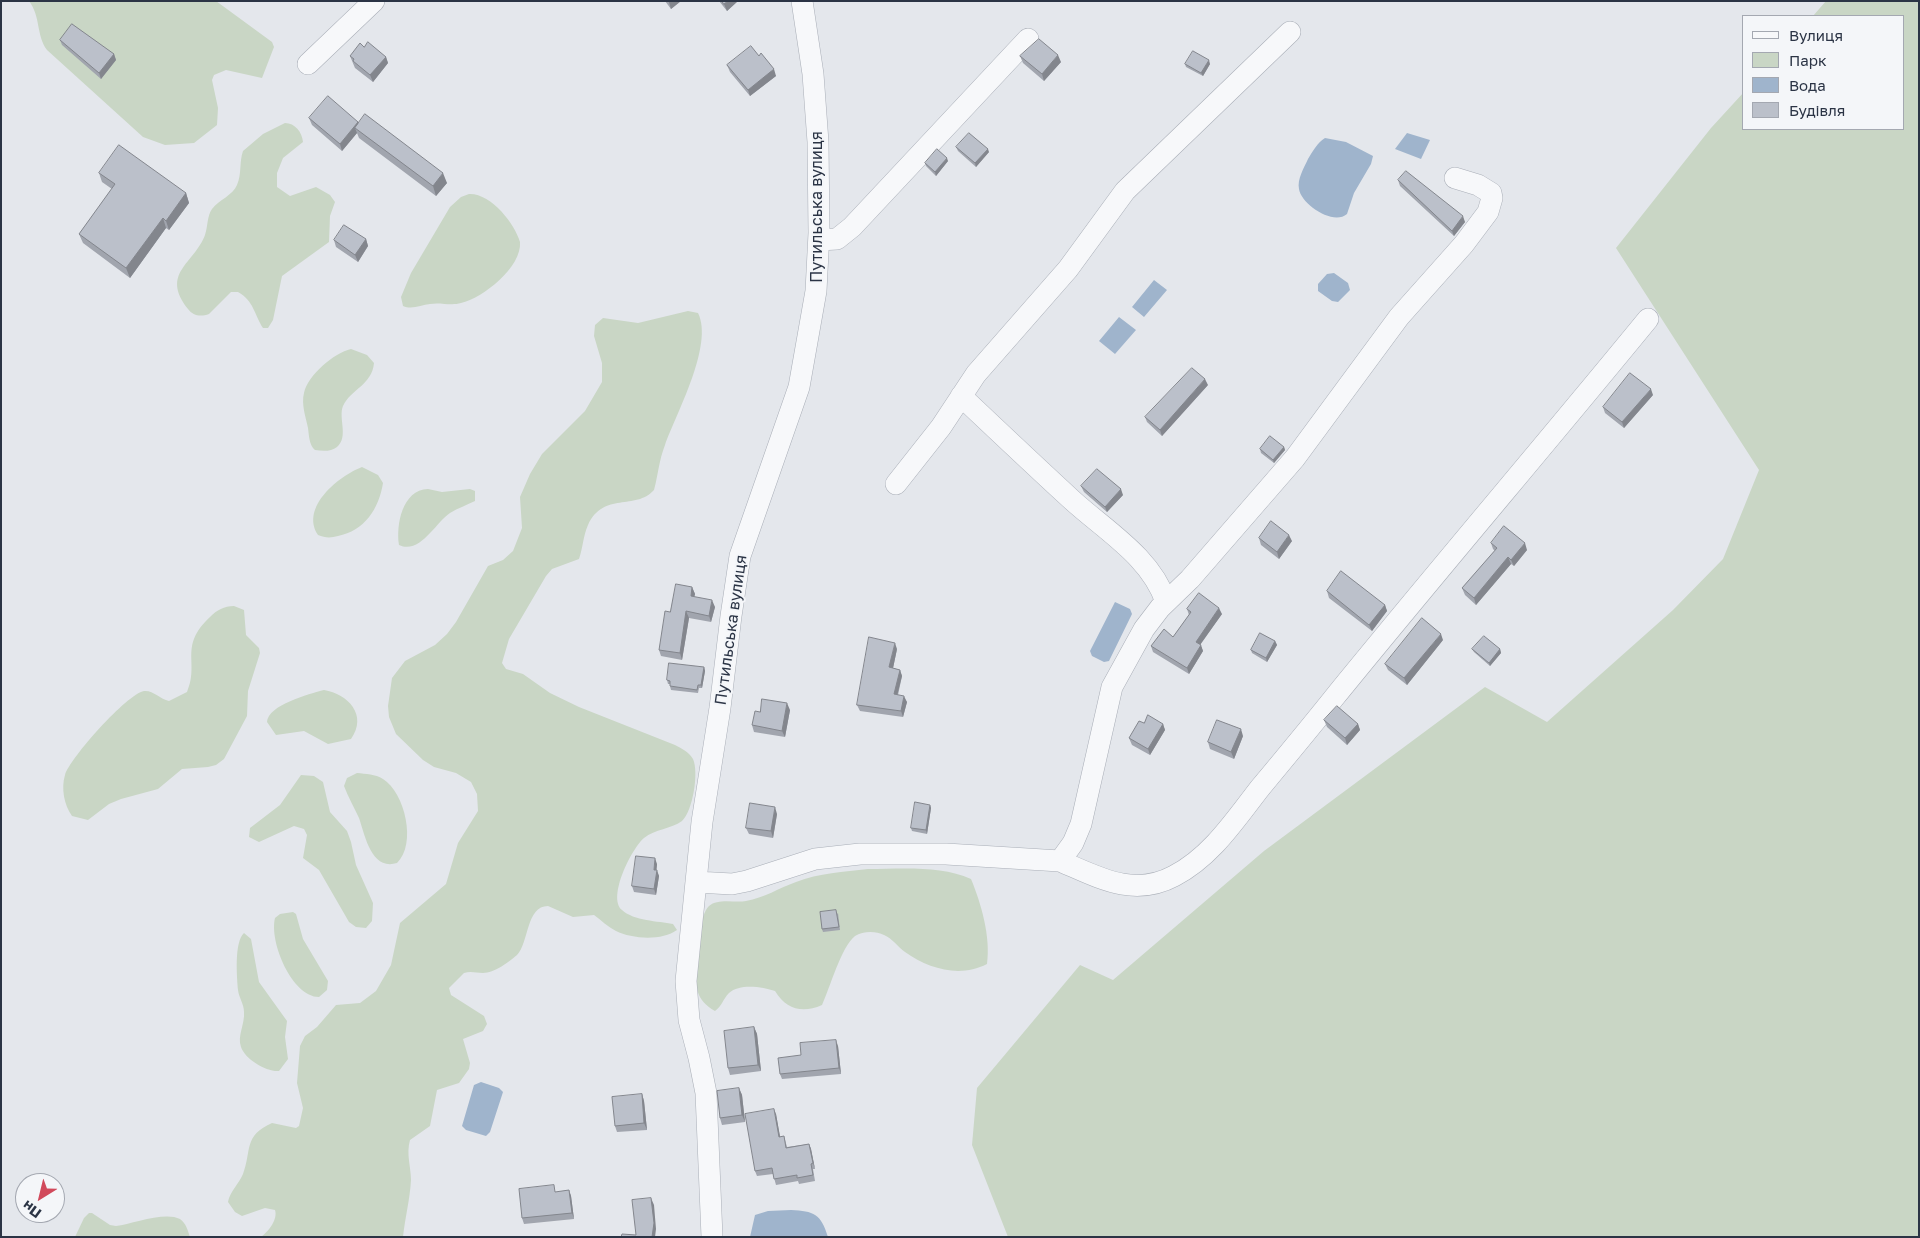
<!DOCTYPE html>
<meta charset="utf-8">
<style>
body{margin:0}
#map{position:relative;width:1920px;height:1238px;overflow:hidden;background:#e4e7ec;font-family:"Golos Text",sans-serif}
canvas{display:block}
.frame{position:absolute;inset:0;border:2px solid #2b3445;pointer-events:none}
.legend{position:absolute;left:1742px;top:15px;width:162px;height:115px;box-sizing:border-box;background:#f4f6f9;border:1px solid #a4a8b1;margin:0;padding:6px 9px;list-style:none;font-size:15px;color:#2b3445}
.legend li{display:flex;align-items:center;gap:10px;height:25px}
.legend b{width:25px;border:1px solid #a4a8b1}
.north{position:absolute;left:15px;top:1173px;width:50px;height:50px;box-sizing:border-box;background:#f4f6f9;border:1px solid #a4a8b1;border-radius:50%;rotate:216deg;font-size:14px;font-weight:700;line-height:20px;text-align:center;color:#2b3445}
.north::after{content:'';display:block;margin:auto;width:18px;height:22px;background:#d1495b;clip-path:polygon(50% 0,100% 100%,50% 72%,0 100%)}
</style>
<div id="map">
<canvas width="1920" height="1238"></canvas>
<div class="frame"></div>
<ul class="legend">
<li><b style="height:6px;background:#f7f8fa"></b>Вулиця</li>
<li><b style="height:14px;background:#c9d6c5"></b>Парк</li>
<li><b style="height:14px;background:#9fb4cc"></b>Вода</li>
<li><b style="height:14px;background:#bbc0ca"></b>Будівля</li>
</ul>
<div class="north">Пн</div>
</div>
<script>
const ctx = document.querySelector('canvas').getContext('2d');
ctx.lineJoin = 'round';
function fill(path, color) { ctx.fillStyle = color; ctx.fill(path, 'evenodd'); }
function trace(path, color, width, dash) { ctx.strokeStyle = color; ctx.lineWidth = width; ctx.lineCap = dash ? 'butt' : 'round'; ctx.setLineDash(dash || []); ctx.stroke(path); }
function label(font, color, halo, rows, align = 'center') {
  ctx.font = font + ' "Golos Text",sans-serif'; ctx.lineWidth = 4; ctx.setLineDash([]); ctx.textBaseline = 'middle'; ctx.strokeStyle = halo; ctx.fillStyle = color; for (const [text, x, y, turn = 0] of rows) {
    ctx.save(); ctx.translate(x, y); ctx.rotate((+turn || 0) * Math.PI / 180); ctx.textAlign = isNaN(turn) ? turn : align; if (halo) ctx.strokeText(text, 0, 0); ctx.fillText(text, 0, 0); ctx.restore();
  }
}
const green = new Path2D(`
 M29,1H216L272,42L274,47L262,78L226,70L214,75L212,80L218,108L217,125L194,143L165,145L143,137L47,50C36,35 41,17 29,1Z
 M1826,1H1919V1237H1008L972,1145L977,1088L1080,965L1113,980L1264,851L1485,687L1547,722L1673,610L1723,559L1759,470L1616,248L1711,128L1744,92V129H1904V16H1813Z
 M285,123C295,123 302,132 303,142L283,158L277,173V187L290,196L316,187L330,195L335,202L330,216L329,242L282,276L273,320L268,328H263C254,314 254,301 238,292H231L209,314C201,317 193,316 188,309C160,273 194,264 205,235C208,226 207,216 212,209C219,200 233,195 237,185C242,174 239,162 243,151L263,134Z
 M469,194C491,193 515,224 520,242C522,267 483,298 461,303C451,306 440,302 430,304C421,305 412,310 403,306L401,297L411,273L450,207L461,197Z
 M688,311L698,313C714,345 676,414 665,445C659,460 658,475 654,490C635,511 604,491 588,525C583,536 583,548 579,559L552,569L546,576L509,639L502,663L506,669L523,674L550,693L579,707L675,745C681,748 689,752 693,759C699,772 693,811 682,821C671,829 655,829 644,838C632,848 607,897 622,910C634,921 658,921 673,924L677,930C662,941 632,939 616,931C608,927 601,920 594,915L573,917L548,906C526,906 529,943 517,955C509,962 494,973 483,973C476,973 471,971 464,973L449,988L451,995L484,1016L487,1024L483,1031L463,1039L470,1063L469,1069L459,1083L437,1090L430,1126L410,1140C406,1154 411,1167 411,1180C410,1199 405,1218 403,1237H261C269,1231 278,1219 275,1210L265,1208L242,1216L235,1212L228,1202C230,1191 239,1184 243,1174C252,1150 243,1136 272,1123L296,1128L299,1126L303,1108L297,1083L300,1046L305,1036L317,1027L336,1005L360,1003L376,991L391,965L400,923L446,884L458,843L478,811L477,794L471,782L456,773L434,767L423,760L396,734L389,717L388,706L392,678L405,661L435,645L447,634L456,622L488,566L503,560L513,551L522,528L520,497L530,474L542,454L585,411L602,382V363L594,336L595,325L603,318L638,323Z
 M351,349L367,355L374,363C372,385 351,389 343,406C338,418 349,437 337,447C331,452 322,451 315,450C309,445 309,435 308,428C306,418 301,404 304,393C308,375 334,353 351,349Z
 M362,467L378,475L383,483C379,509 364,531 338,536C331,538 325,538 318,535C300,507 339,476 362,467Z
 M428,489L442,492L470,489L475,491V501C467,505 458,508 450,513C436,522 420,555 399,545C396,525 402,490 428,489Z
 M234,606L244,610L246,635L259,648L260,653L248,691L247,716L224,759L216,765L208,767L182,769L158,789L121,799L109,804L88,820L72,816C64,805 61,788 65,775C70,758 127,694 144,691C153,690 160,699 169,701L187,692C200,662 178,647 210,617C217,610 224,606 234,606Z
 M324,690C348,694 368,715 351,739L328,744L304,731L276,735L267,722C268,705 309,694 324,690Z
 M357,773C366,774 375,774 383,779C405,793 417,844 397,863C371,871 365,835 359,818C354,807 348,797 344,786L347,778Z
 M301,775L314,776L323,782L330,812L347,831L351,842L356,865L373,903L372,921L366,928L356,927L349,922L319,870L303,858L307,835L304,829L294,826L259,842L249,837L250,828L280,805Z
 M868,869C900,869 941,865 971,879C981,903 991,937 987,964C960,978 929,969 905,952C898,947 892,938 884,935C876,931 863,931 855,936C841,947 830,988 822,1005C802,1014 786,1009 775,991C763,987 740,983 729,993C723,999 722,1006 715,1011C696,1000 694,986 697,965C699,951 699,915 709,906C718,898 735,903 746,901C764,898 779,888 796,882C819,873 844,872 868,869Z
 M293,912L296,914L303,939L328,981L327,990L319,997C292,997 269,942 275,918L280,914Z
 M244,933L251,939L259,982L287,1021L285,1037L288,1059L279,1071C266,1072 245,1059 241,1047C237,1036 245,1024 244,1012C244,1004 239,998 238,990C237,977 234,942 244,933Z
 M89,1213H92L110,1225L116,1226C132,1224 165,1211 180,1219C186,1223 188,1231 190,1237H75L84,1218Z`);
const water = new Path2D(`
 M1407,133L1430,140L1421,159L1395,149Z
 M1325,138L1346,142L1373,156L1371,164L1354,193L1347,214C1333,226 1301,204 1299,189C1297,179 1304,168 1308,159C1313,151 1317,143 1325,138Z
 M1334,273L1348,283L1350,290L1338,302L1332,301L1318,291V284L1327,274Z
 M1154,280L1167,290L1144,317L1132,307Z
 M1119,317L1136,330L1115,354L1099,341Z
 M1115,602L1130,609L1132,614L1109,661L1104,662L1092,656L1090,651Z
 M481,1082L499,1088L503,1092L490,1132L486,1136L466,1130L462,1126L474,1085Z
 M791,1210C814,1211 821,1214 828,1237H750L755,1215L768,1211Z`);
const minor = new Path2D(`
 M308,64L374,1
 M819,240L837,239L852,227L1028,39
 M961,396C998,431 1035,466 1072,500C1106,531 1151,557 1166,602
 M896,484L941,427L976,374L1068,269L1125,191L1290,32
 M1060,861C1098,877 1133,898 1174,876C1211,857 1235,820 1260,788C1285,758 1309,729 1333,699C1437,571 1544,446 1648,319
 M696,882L732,884L747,881L815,859L860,854H946L1060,861L1073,843L1081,824L1112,687L1144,629L1160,608L1190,579L1295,458L1399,317L1464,244L1488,212L1492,198L1491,193L1478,185L1455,178
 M712,1237L706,1093L699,1058L689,1020L686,981L702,822L720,708L731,616L740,556L799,387L816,291L819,233L818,142L813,74L802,1`);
const wall = new Path2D(`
 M665,1H681L671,9Z
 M719,1H738L727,11Z
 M60,40L114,54L116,60L101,79L62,45Z
 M364,47L386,57L388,63L373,82L355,68L350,56Z
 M759,56L776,76L750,96L730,72L727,65Z
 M1020,56L1061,62L1044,81L1023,63Z
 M1185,64H1210L1203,76L1186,67Z
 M309,118L358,122L359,123L447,183L436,196L359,138L357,133L342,151L312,125Z
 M956,147L989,152L976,167L958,151Z
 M948,161L936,176L926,166L925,163Z
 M99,173L186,193L189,203L169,230L166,228L130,278L83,243L79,234L112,189L102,182Z
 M1398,180L1465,222L1454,236L1400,186Z
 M366,239L368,246L358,262L336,247L334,240Z
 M1208,385L1162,436L1147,422L1145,417Z
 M1653,395L1624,428L1605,413L1603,407Z
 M1284,447L1285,450L1274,463L1261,453L1260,449Z
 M1081,486L1123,495L1107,512L1084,492Z
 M1259,538L1292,541L1279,559L1261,545Z
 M1491,543L1527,550L1514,566L1511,564L1476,605L1465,595L1462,588L1495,551L1493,549Z
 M692,587L695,594L694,597L715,607L711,622L689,618L682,660L661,656L659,650L670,612Z
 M1327,591L1385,605L1387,611L1372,631L1329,598Z
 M1187,609L1222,614L1200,644L1203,651L1189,674L1153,652L1151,646L1173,637L1189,615Z
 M1443,640L1407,685L1388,670L1385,664Z
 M1275,641L1277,645L1267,662L1252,653L1251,650Z
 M897,649L893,668L900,670L902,676L898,695L907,702L903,717L860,711L857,705Z
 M1472,649H1500L1501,653L1490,666L1474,652Z
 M704,667L705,671L702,688H699L698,693L671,690L670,686V684H668L667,680Z
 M790,710L785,737L754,732L752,725L760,712Z
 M1324,720L1358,724L1360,730L1347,745L1327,727Z
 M1144,723L1163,724L1165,730L1150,755L1132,745L1129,738Z
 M1243,736L1234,759L1210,749L1208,742Z
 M930,805L931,808L927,834L912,831L911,828Z
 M777,814L773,838L749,834L746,828Z
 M657,864L656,870L659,876L656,895L634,892L632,886Z
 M838,913L840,930L823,932L822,929Z
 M754,1027L757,1034L761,1071L730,1075L728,1068Z
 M838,1046L841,1074L782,1079L780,1074L801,1055Z
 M739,1088L742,1095L745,1122L722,1125L720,1118Z
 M642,1094L644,1101L647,1130L617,1132L615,1126Z
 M776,1114L780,1137L784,1136L787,1147L809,1144L811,1149L815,1169H813L815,1181L799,1184L798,1181L776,1185L773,1174L757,1176L755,1171Z
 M569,1190L571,1196L574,1219L524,1224L522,1218L557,1192Z`);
const shadedWall = new Path2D(`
 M670,1H681L671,9L669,2Z
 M728,1H738L727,11L724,4Z
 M114,54L116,60L101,79L99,73Z
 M1058,55L1061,62L1044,81L1042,74Z
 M386,57L388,63L373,82L370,75Z
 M1209,60L1210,64L1203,76L1201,73Z
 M774,69L776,76L750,96L748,90Z
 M358,122L361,129L355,128L357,133L342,151L340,144Z
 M988,149L989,152L976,167L975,163Z
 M947,158L948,161L936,176L935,172Z
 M443,173L447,183L436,196L433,186Z
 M186,193L189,203L169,230L166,221Z
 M1463,216L1465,222L1454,236L1452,231Z
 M163,218L166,228L130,278L126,268Z
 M366,239L368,246L358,262L355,255Z
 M1205,379L1208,385L1162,436L1160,430Z
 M1651,389L1653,395L1624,428L1622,422Z
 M1284,447L1285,450L1274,463L1273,460Z
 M1121,489L1123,495L1107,512L1105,507Z
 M1289,535L1292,541L1279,559L1277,552Z
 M1525,543L1527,550L1514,566L1511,560Z
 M1508,557L1511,564L1476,605L1474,598Z
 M692,587L695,594L693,602L691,596Z
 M712,600L715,607L711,622L709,616Z
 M1385,605L1387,611L1372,631L1369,625Z
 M1219,608L1222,614L1198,648L1196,642Z
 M686,611L689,618L682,660L680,653Z
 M1441,634L1443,640L1407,685L1404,678Z
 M1275,641L1277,645L1267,662L1266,658Z
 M895,643L897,649L892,673L889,667Z
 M1201,645L1203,651L1189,674L1187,668Z
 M1500,649L1501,653L1490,666L1489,663Z
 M704,667L705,671L702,688L701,685Z
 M900,670L902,676L896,700L894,694Z
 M904,696L907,702L903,717L901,711Z
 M787,703L790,710L785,737L782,731Z
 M1163,724L1165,730L1150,755L1148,749Z
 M1358,724L1360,730L1347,745L1345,738Z
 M1241,729L1243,736L1234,759L1231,752Z
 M930,805L931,808L927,834L926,830Z
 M775,807L777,814L773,838L771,831Z
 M655,858L657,864L656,876L654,870Z
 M657,870L659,876L656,895L654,889Z
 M754,1027L757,1034L761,1071L758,1065Z
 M836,1040L838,1046L841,1074L839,1068Z
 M739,1088L742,1095L745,1122L742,1115Z
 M642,1094L644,1101L647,1130L644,1123Z
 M774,1109L776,1114L781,1142L779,1137Z
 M809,1144L811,1149L815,1169L813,1163Z
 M569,1190L571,1196L574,1219L572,1213Z
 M651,1198L654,1205L656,1229L655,1237H652Z`);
const building = new Path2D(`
 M722,1H728L724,4Z
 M72,24L114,54L99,73L60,40Z
 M1039,39L1058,55L1042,74L1020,56Z
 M368,42L386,57L370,75L353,61L354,59L350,56L360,43L364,47Z
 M751,46L759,56L761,53L774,69L748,90L727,65Z
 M1193,51L1209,60L1201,73L1185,64Z
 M328,96L358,122L340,144L309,118Z
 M365,114L443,173L433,186L355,128Z
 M969,133L988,149L975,163L956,147Z
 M119,145L186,193L166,221L163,218L126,268L79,234L115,184L99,173Z
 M937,149L947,158L935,172L925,163Z
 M1406,171L1463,216L1452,231L1398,180Z
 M344,225L366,239L355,255L334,240Z
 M1192,368L1205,379L1160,430L1145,417Z
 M1630,373L1651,389L1622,422L1603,407Z
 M1270,436L1284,447L1273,460L1260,449Z
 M1097,469L1121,489L1105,507L1081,486Z
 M1271,521L1289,535L1277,552L1259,538Z
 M1504,526L1525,543L1511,560L1508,557L1474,598L1462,588L1497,548L1491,543Z
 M1341,571L1385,605L1369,625L1327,591Z
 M676,584L692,587L691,596L712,600L709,616L686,611L680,653L659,650L665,611L670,612Z
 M1199,593L1219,608L1196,642L1201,645L1187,668L1151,646L1164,629L1173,637L1191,612L1187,609Z
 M1422,618L1441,634L1404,678L1385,664Z
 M1260,633L1275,641L1266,658L1251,650Z
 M1484,636L1500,649L1489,663L1472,649Z
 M869,637L895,643L889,667L900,670L894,694L904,696L901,711L857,705Z
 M669,663L704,667L701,685H698L697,690L670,686V681L667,680Z
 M762,699L787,703L782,731L752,725L755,711L760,712Z
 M1337,706L1358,724L1345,738L1324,720Z
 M1148,715L1163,724L1148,749L1129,738L1139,721L1144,723Z
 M1217,720L1241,729L1231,752L1208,742Z
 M915,802L930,805L926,830L911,828Z
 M750,803L775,807L771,831L746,828Z
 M636,856L655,858L654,870H657L654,889L632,886Z
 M836,910L839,927L822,929L820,912Z
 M754,1027L758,1065L728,1068L724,1031Z
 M836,1040L839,1068L780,1074L778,1058L801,1055L800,1043Z
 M739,1088L742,1115L720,1118L717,1091Z
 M642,1094L644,1123L615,1126L612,1097Z
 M774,1109L779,1137L784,1136L786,1148L809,1144L813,1163L811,1164L813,1175L797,1178V1175L774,1179L772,1168L755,1171L745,1114Z
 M554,1185L555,1192L569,1190L572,1213L522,1218L519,1189Z
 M651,1198L654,1223L652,1237H621L622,1234L636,1235L632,1200Z`);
const streetNames = [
 ["Путильська вулиця",817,207,-90],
 ["Путильська вулиця",731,630,-82]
];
fill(green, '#c9d6c5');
fill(water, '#9fb4cc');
trace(minor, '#a9aeb7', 22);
trace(minor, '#f7f8fa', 21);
fill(wall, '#a1a5ae');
fill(shadedWall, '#83868d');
fill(building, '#bbc0ca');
trace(building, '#83868d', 1);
label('16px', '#2b3445', '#f4f6f9', streetNames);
</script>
